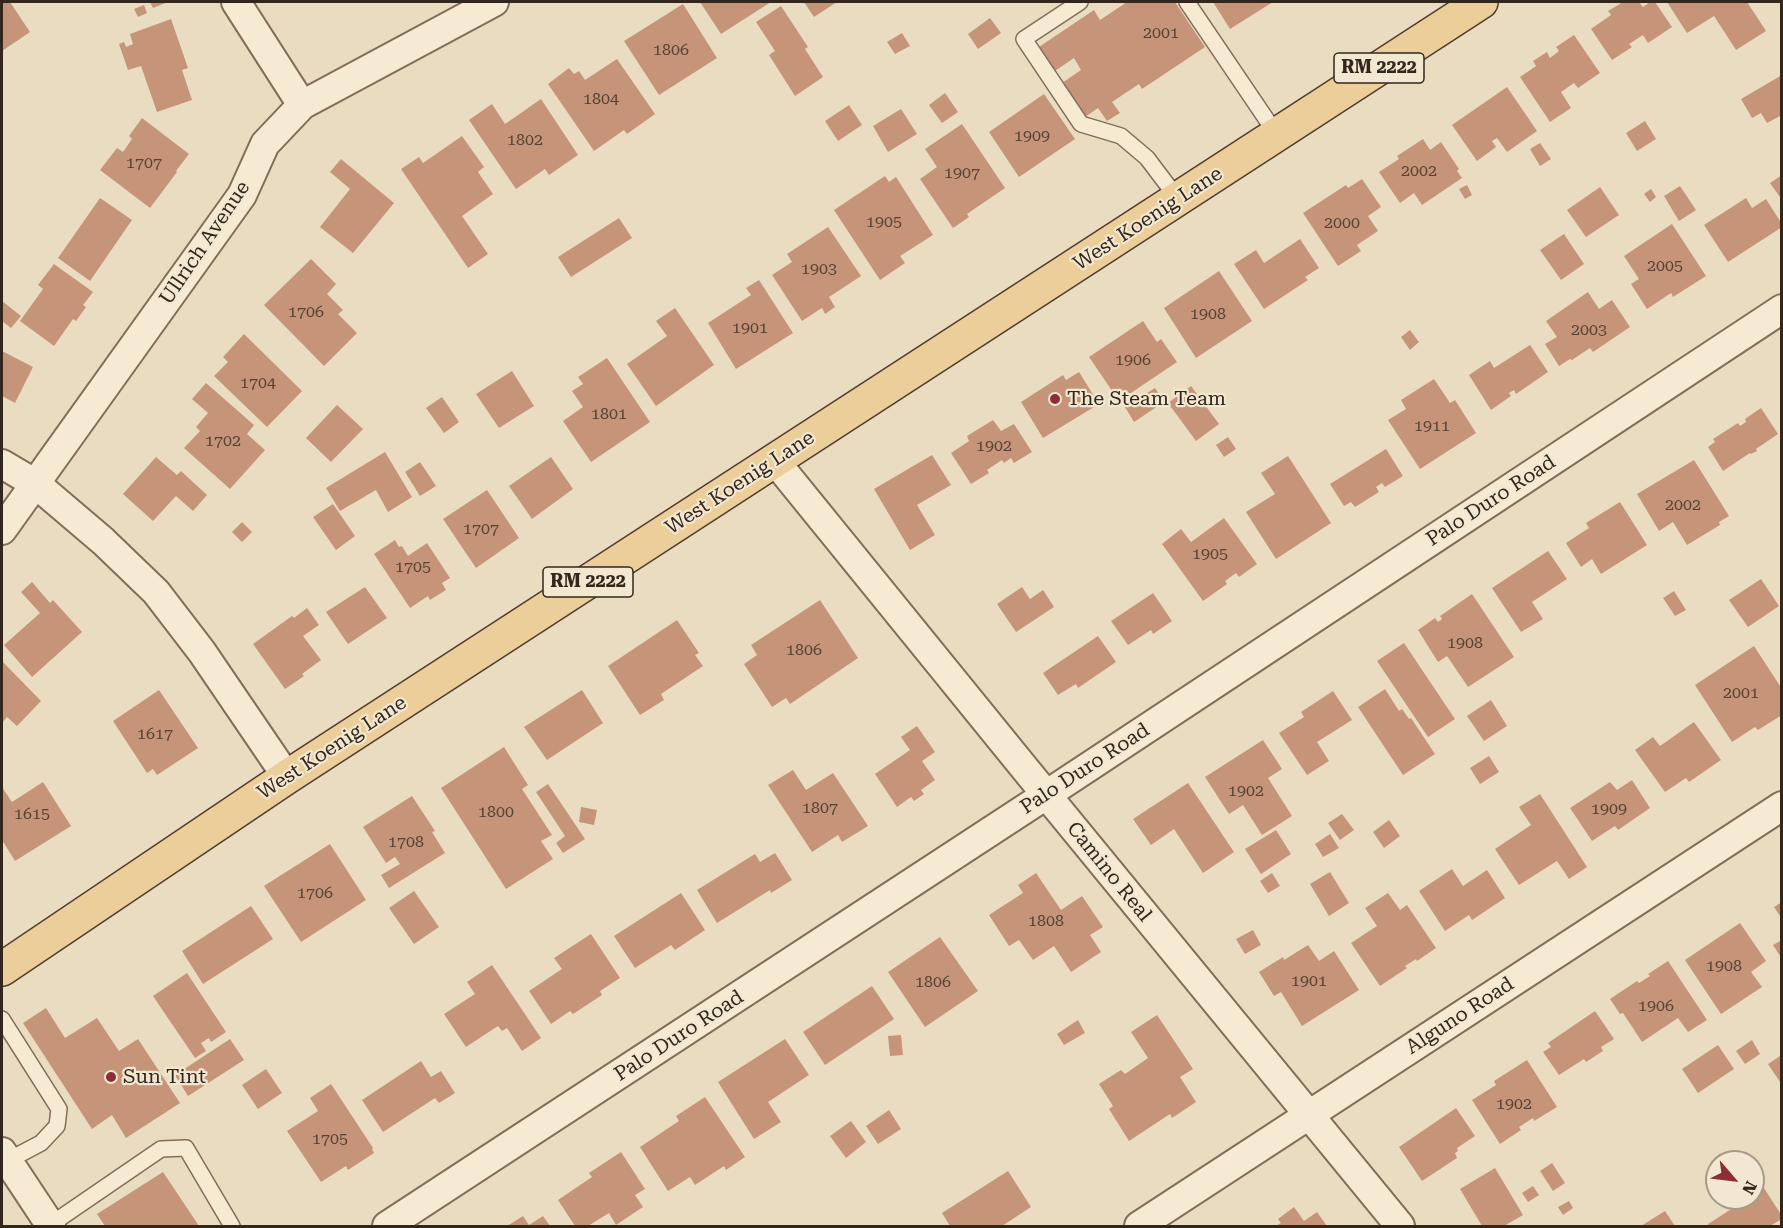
<!DOCTYPE html>
<style>
body{margin:0}
#map{position:relative;width:1783px;height:1228px;overflow:hidden;background:#eadcc1;font-family:"Roboto Serif",serif}
canvas{display:block}
.frame{position:absolute;inset:0;border:3px solid #33271d;pointer-events:none}
.north{position:absolute;left:1705px;top:1150px;width:60px;height:60px;box-sizing:border-box;background:#f2e7d0;border:2px solid #a69a88;border-radius:50%;rotate:118deg;font-size:16px;font-weight:700;line-height:24px;text-align:center;color:#33271d}
.north::after{content:'';display:block;margin:auto;width:21px;height:27px;background:#8d2e33;clip-path:polygon(50% 0,100% 100%,50% 72%,0 100%)}
</style>
<div id="map">
<canvas width="1783" height="1228"></canvas>
<div class="frame"></div>
<div class="north">N</div>
</div>
<script>
const ctx = document.querySelector('canvas').getContext('2d');
ctx.lineJoin = 'round';
function fill(path, color) { ctx.fillStyle = color; ctx.fill(path, 'evenodd'); }
function trace(path, color, width, dash) { ctx.strokeStyle = color; ctx.lineWidth = width; ctx.lineCap = dash ? 'butt' : 'round'; ctx.setLineDash(dash || []); ctx.stroke(path); }
function label(font, color, halo, rows, align = 'center') {
  ctx.font = font + ' "Roboto Serif",serif'; ctx.lineWidth = 4.5; ctx.setLineDash([]); ctx.textBaseline = 'middle'; ctx.strokeStyle = halo; ctx.fillStyle = color; for (const [text, x, y, turn = 0] of rows) {
    ctx.save(); ctx.translate(x, y); ctx.rotate((+turn || 0) * Math.PI / 180); ctx.textAlign = isNaN(turn) ? turn : align; if (halo) ctx.strokeText(text, 0, 0); ctx.fillText(text, 0, 0); ctx.restore();
  }
}
const building = new Path2D(`
 M2,2H10L30,32L2,51Z
 M150,2H168L153,8Z
 M700,2H771L721,34Z
 M804,2H837L814,17Z
 M1127,2H1175L1205,47L1142,89L1139,84L1112,102L1120,113L1107,121L1098,108L1082,119L1059,85L1081,70L1074,58L1052,73L1036,49L1094,10L1100,20Z
 M1213,2H1273L1230,29Z
 M1623,2H1639L1643,7L1650,2H1655L1672,27L1648,43L1643,35L1629,44L1632,47L1612,60L1591,29L1611,15L1608,11Z
 M1667,2H1747L1766,31L1736,50L1714,16L1687,33Z
 M683,4L717,58L659,95L624,41Z
 M144,5L147,13L138,17L134,9Z
 M781,6L808,47L805,49L823,77L795,96L769,55L775,51L756,22Z
 M990,18L1001,33L978,49L968,34Z
 M171,19L188,68L182,70L192,100L157,112L141,66L128,70L119,44L124,42L126,47L133,44L130,34Z
 M902,33L910,46L895,54L887,42Z
 M1574,35L1600,73L1578,88L1574,83L1561,92L1571,108L1550,122L1520,77L1536,66L1533,61L1547,52L1550,58L1559,51L1556,47Z
 M617,59L655,114L627,134L624,130L594,151L548,84L569,68L574,74L579,71L585,80Z
 M1782,75V115L1767,123L1761,113L1752,118L1741,99Z
 M1507,87L1537,131L1507,152L1497,138L1492,141L1496,147L1477,161L1452,125Z
 M945,93L958,112L942,123L929,105Z
 M1044,94L1075,139L1019,177L989,132Z
 M541,99L578,155L549,175L545,169L516,189L469,120L492,104L505,124Z
 M849,105L862,125L838,141L825,121Z
 M901,109L917,134L888,152L873,126Z
 M142,118L189,154L176,171L177,172L150,208L100,170L117,148L123,152L132,139L129,136Z
 M1645,121L1656,139L1637,151L1626,133Z
 M962,124L1005,188L967,214L969,217L953,228L920,179L937,167L925,149Z
 M462,136L484,167L478,172L493,194L462,216L488,254L468,268L401,169L419,157L423,163Z
 M1423,139L1430,150L1441,142L1459,169L1457,171L1462,178L1422,205L1414,193L1400,203L1379,172L1399,159L1397,156Z
 M1540,143L1551,159L1540,166L1530,149Z
 M341,159L394,203L353,253L320,227L350,189L330,172Z
 M1782,175V200L1770,183Z
 M885,176L889,182L896,177L933,235L900,256L905,263L880,280L834,210Z
 M1362,179L1381,207L1368,216L1378,231L1357,245L1361,251L1338,266L1303,213L1346,185L1348,188Z
 M1467,185L1472,195L1465,199L1459,189Z
 M1680,186L1696,210L1679,221L1664,196Z
 M1600,187L1619,215L1586,237L1567,210Z
 M1651,189L1656,197L1650,202L1644,194Z
 M100,198L132,220L90,281L58,258Z
 M1746,198L1752,208L1766,199L1782,224V227L1728,262L1704,225Z
 M619,218L632,238L571,277L558,257Z
 M1672,224L1706,276L1673,297L1671,293L1647,309L1631,284L1639,279L1624,256Z
 M828,227L861,276L829,297L835,307L825,314L822,308L802,321L772,275L792,262L787,254Z
 M1564,234L1584,264L1561,280L1540,250Z
 M1300,239L1319,268L1305,277L1308,280L1264,309L1234,264L1256,250L1264,263Z
 M311,259L336,284L327,294L343,310L338,314L357,333L324,366L264,305Z
 M54,264L93,292L83,305L86,307L76,321L73,319L54,346L20,321L43,289L38,285Z
 M1219,271L1252,321L1196,358L1164,308Z
 M759,280L793,333L736,369L708,323L751,295L746,288Z
 M1588,292L1599,309L1612,300L1630,327L1593,352L1590,348L1572,360L1570,359L1559,366L1545,344L1557,337L1546,321Z
 M2,301L21,316L11,328L2,321Z
 M675,308L714,365L656,406L627,364L667,336L656,321Z
 M1143,321L1157,342L1161,339L1177,362L1119,401L1089,357Z
 M1410,330L1419,342L1410,350L1401,337Z
 M244,334L302,391L267,427L214,376L228,362L223,357Z
 M1530,345L1548,372L1516,394L1514,390L1509,393L1511,396L1491,410L1469,375L1490,361L1494,368Z
 M2,351L33,367L15,403L2,396Z
 M607,358L650,422L591,462L563,421L583,407L572,391L583,384L578,377Z
 M512,371L534,406L499,428L476,394Z
 M1079,372L1099,404L1043,438L1021,402L1063,375L1066,380Z
 M1434,379L1450,403L1455,400L1476,433L1420,469L1388,420L1406,409L1401,400Z
 M206,383L254,425L247,434L265,450L230,489L184,448L200,431L196,427L208,413L192,399Z
 M1191,386L1219,424L1196,441L1168,403Z
 M1155,388L1164,402L1134,422L1125,407Z
 M442,397L459,422L444,433L426,408Z
 M337,405L363,429L331,462L306,438Z
 M1761,408L1778,434L1756,449L1757,451L1751,454L1750,453L1723,471L1708,447L1715,442L1713,439L1738,423L1740,426L1746,422L1745,419Z
 M993,420L1001,431L1014,424L1032,452L1014,463L1011,458L1004,463L1002,460L987,470L989,473L971,484L951,453L969,441L967,436Z
 M1228,437L1236,449L1224,457L1216,445Z
 M1386,449L1403,476L1385,487L1382,483L1376,487L1379,492L1355,507L1351,502L1344,506L1330,484Z
 M385,452L412,497L388,512L376,490L340,511L326,488Z
 M932,455L951,485L917,505L935,535L910,550L874,489Z
 M1288,456L1331,523L1276,559L1246,512L1275,494L1261,473Z
 M156,457L177,475L181,471L207,495L193,511L176,496L153,521L123,494Z
 M551,457L573,489L532,519L509,486Z
 M1694,460L1729,516L1719,522L1720,525L1687,545L1673,522L1659,531L1637,494Z
 M420,462L436,486L420,496L405,472Z
 M487,490L519,538L476,568L443,519Z
 M1620,502L1647,545L1601,574L1592,559L1581,567L1566,543L1589,528L1586,523Z
 M333,504L355,536L336,550L313,517Z
 M1224,518L1257,564L1239,577L1236,573L1225,581L1227,584L1203,601L1162,544L1181,529L1191,542Z
 M242,522L252,532L242,542L232,532Z
 M395,540L399,547L402,546L408,556L427,543L450,578L442,583L446,590L430,600L428,596L410,608L374,554Z
 M1548,551L1567,579L1532,602L1543,619L1521,632L1492,588Z
 M1761,579L1779,606L1748,627L1729,600Z
 M32,582L50,603L53,600L82,632L32,677L4,645L40,613L21,592Z
 M365,587L387,618L348,644L326,612Z
 M1022,587L1030,599L1043,590L1054,607L1016,632L997,604Z
 M1674,591L1686,610L1675,616L1663,598Z
 M1153,593L1172,621L1153,634L1151,630L1128,645L1111,621Z
 M1472,594L1514,657L1468,687L1447,656L1438,662L1418,630L1435,618L1438,622L1442,619L1440,616Z
 M820,600L858,658L790,704L786,698L772,707L744,664L757,655L751,645Z
 M307,608L319,625L303,636L321,660L302,674L304,676L285,689L253,644L292,616L294,618Z
 M677,620L699,653L695,655L703,666L661,694L664,700L640,715L608,666Z
 M1098,636L1116,662L1078,688L1076,684L1058,695L1043,673Z
 M1404,643L1455,719L1428,737L1377,661Z
 M1754,646L1782,689V697L1780,698L1782,700V715L1758,730L1755,727L1732,742L1695,685Z
 M2,661L41,701L17,726L7,717L2,723Z
 M1385,689L1399,711L1402,709L1409,719L1411,718L1435,754L1403,775L1358,707Z
 M159,690L198,748L157,775L153,769L147,773L113,721Z
 M582,690L603,723L547,760L524,727Z
 M1333,691L1352,720L1317,742L1329,761L1307,775L1279,733L1304,717L1301,712Z
 M1491,700L1507,726L1484,741L1467,716Z
 M1694,722L1721,760L1689,782L1686,778L1665,792L1635,750L1653,737L1660,746Z
 M917,726L935,752L922,761L935,780L921,790L924,794L914,801L911,797L897,807L875,774L910,750L901,737Z
 M1263,740L1282,769L1268,778L1292,816L1262,835L1243,805L1229,814L1205,777Z
 M504,747L528,785L522,789L552,835L541,841L553,859L506,889L441,788Z
 M1489,756L1499,772L1480,784L1470,768Z
 M793,770L806,790L833,773L868,826L842,842L838,835L812,852L768,785Z
 M1632,780L1650,808L1618,830L1615,826L1592,841L1570,808L1610,782L1617,790Z
 M43,782L71,826L15,861L2,840V787L12,802Z
 M1188,783L1234,852L1203,873L1174,829L1151,845L1133,819Z
 M548,784L585,839L563,853L556,843L565,836L536,792Z
 M1540,794L1587,867L1569,879L1557,861L1519,885L1495,849L1531,825L1519,807Z
 M412,796L435,831L432,832L445,853L389,888L381,875L400,864L395,857L386,863L363,827Z
 M581,807L597,810L594,825L579,822Z
 M1342,814L1354,830L1340,840L1328,823Z
 M1389,820L1400,836L1384,848L1373,832Z
 M1276,830L1291,854L1261,874L1245,849Z
 M1330,834L1339,848L1323,857L1315,844Z
 M330,844L366,900L301,942L264,886Z
 M775,853L792,880L771,893L770,890L717,923L697,890L755,854L760,862Z
 M1452,869L1463,886L1487,870L1505,898L1472,920L1469,915L1445,931L1419,891Z
 M1330,872L1349,903L1329,916L1310,884Z
 M1036,873L1061,910L1082,896L1103,927L1090,935L1101,952L1071,972L1054,946L1033,960L1019,940L1009,946L989,915L1023,893L1018,885Z
 M1272,873L1280,886L1268,893L1260,881Z
 M414,891L439,927L414,944L389,908Z
 M681,893L705,930L675,950L671,945L635,968L614,936Z
 M1388,893L1400,910L1407,905L1436,948L1417,961L1416,959L1405,966L1407,968L1380,986L1351,943L1377,926L1365,908Z
 M1782,902V919L1774,907Z
 M251,906L273,939L203,984L182,951Z
 M1740,923L1766,961L1751,972L1762,987L1721,1014L1685,960Z
 M1253,930L1261,945L1245,954L1236,939Z
 M591,934L620,978L600,991L602,995L573,1014L570,1011L551,1024L529,991L562,969L554,958Z
 M940,937L978,991L925,1027L888,972Z
 M1782,940V959L1773,945Z
 M1308,945L1319,961L1334,951L1359,990L1302,1026L1281,992L1274,996L1259,972L1283,957L1284,960Z
 M1668,961L1707,1020L1688,1032L1678,1018L1642,1042L1623,1013L1620,1014L1610,999L1637,981L1639,983L1650,976L1648,974Z
 M492,965L541,1038L522,1051L507,1028L502,1031L498,1026L466,1047L444,1014L475,994L467,982Z
 M187,973L226,1032L211,1042L209,1038L201,1043L206,1051L195,1058L153,996Z
 M872,986L894,1019L825,1065L803,1032Z
 M46,1008L65,1038L97,1018L119,1051L138,1039L180,1103L126,1138L112,1115L92,1129L23,1023Z
 M1595,1011L1614,1039L1601,1047L1603,1051L1586,1062L1584,1059L1559,1075L1543,1052L1551,1047L1548,1043Z
 M1157,1015L1193,1069L1180,1077L1196,1102L1172,1118L1170,1114L1129,1141L1109,1109L1113,1106L1099,1084L1121,1070L1125,1074L1148,1058L1131,1032Z
 M1078,1020L1085,1033L1064,1045L1057,1034Z
 M901,1035L903,1055L890,1056L888,1036Z
 M230,1039L244,1060L188,1096L175,1075Z
 M785,1039L809,1075L768,1102L781,1122L754,1139L718,1082Z
 M1752,1040L1760,1054L1745,1064L1736,1051Z
 M1718,1045L1734,1069L1698,1093L1682,1069Z
 M1780,1056L1782,1057V1085L1768,1064Z
 M1527,1060L1557,1107L1534,1121L1533,1118L1519,1127L1521,1130L1500,1144L1472,1100L1496,1085L1494,1081Z
 M421,1061L431,1077L441,1071L455,1093L439,1103L435,1098L383,1132L362,1100Z
 M266,1069L282,1093L258,1109L242,1085Z
 M331,1084L373,1148L372,1149L374,1153L348,1170L346,1166L321,1182L287,1131L318,1111L310,1098Z
 M705,1097L745,1157L726,1170L724,1166L695,1185L690,1177L668,1191L640,1147L679,1121L676,1116Z
 M1456,1108L1475,1136L1457,1148L1458,1151L1455,1153L1457,1158L1422,1181L1399,1147Z
 M889,1110L901,1129L878,1144L866,1126Z
 M851,1121L866,1142L846,1158L830,1136Z
 M621,1152L645,1189L635,1195L643,1207L616,1225L609,1213L588,1226H575L558,1200L592,1177L589,1173Z
 M1552,1163L1565,1183L1553,1191L1540,1171Z
 M1495,1168L1523,1215L1504,1226H1482L1460,1189Z
 M1008,1171L1031,1207L1002,1226H950L942,1213Z
 M1753,1171L1782,1216V1219L1770,1226L1766,1225L1763,1226H1709L1708,1224L1744,1201L1743,1198H1753Z
 M163,1172L199,1226H105L97,1214Z
 M1533,1186L1539,1195L1528,1202L1522,1193Z
 M1569,1201L1573,1208L1563,1215L1558,1207Z
 M1294,1207L1304,1221L1317,1212L1327,1226H1275L1281,1223L1278,1219Z
 M1665,1211L1675,1226H1641Z
 M523,1216L529,1225L543,1216L550,1226H507Z`);
const lane = new Path2D(`
 M1080,2L1024,39L1081,124L1121,136L1147,158L1178,199
 M1187,2L1277,135
 M2,1019L59,1109L57,1126L41,1143L7,1161
 M50,1225L161,1149L186,1148L232,1226`);
const street = new Path2D(`
 M236,2L302,105
 M775,461L1026,770L1400,1226
 M2,464L36,484L103,541L156,592L202,652L287,777
 M2,530L242,195L265,144L302,105L494,2
 M2,1152L51,1226
 M387,1226L1046,795L1782,309
 M1139,1226L1782,806`);
const primary = new Path2D(`
 M2,969L287,777L1481,2`);
const markers = [
 [1055,399,6,"#8d2e33"],
 [111,1077,6,"#8d2e33"]
];
const numberNames = [
 ["2001",1161,33],
 ["1806",671,50],
 ["1804",601,99],
 ["1909",1032,136],
 ["1802",525,140],
 ["1707",144,163],
 ["2002",1419,171],
 ["1907",962,173],
 ["1905",884,222],
 ["2000",1342,223],
 ["2005",1665,266],
 ["1903",819,269],
 ["1706",306,312],
 ["1908",1208,314],
 ["1901",750,328],
 ["2003",1589,330],
 ["1906",1133,360],
 ["1704",258,383],
 ["1801",609,414],
 ["1911",1432,426],
 ["1702",223,441],
 ["1902",994,446],
 ["2002",1683,505],
 ["1707",481,529],
 ["1905",1210,554],
 ["1705",413,567],
 ["1908",1465,643],
 ["1806",804,650],
 ["2001",1741,693],
 ["1617",155,734],
 ["1902",1246,791],
 ["1807",820,808],
 ["1909",1609,809],
 ["1800",496,812],
 ["1615",32,814],
 ["1708",406,842],
 ["1706",315,893],
 ["1808",1046,921],
 ["1908",1724,966],
 ["1901",1309,981],
 ["1806",933,982],
 ["1906",1656,1006],
 ["1902",1514,1104],
 ["1705",330,1139]
];
const shields = [
 [1379,68,90],
 [588,582,90]
];
const shieldNames = [
 ["RM 2222",1379,68],
 ["RM 2222",588,582]
];
const streetNames = [
 ["West Koenig Lane",1148,219,-33],
 ["Ullrich Avenue",205,243,-56],
 ["West Koenig Lane",740,483,-33],
 ["Palo Duro Road",1491,501,-33],
 ["West Koenig Lane",332,748,-33],
 ["Palo Duro Road",1085,769,-33],
 ["Camino Real",1109,872,51],
 ["Alguno Road",1460,1016,-33],
 ["Palo Duro Road",679,1036,-33]
];
const poiNames = [
 ["The Steam Team",1067,399],
 ["Sun Tint",123,1077]
];
fill(building, '#c69579');
trace(lane, '#826d5a', 18);
trace(street, '#826d5a', 32);
trace(primary, '#503c2e', 36);
trace(lane, '#f6ead3', 15);
trace(street, '#f6ead3', 28);
trace(primary, '#ecce9a', 33);
for (const [x, y, r, color] of markers) { const dot = new Path2D(); dot.arc(x, y, r, 0, 2 * Math.PI); ctx.fillStyle = color; ctx.fill(dot); trace(dot, '#f2e7d0', 2); }
label('16px', '#584234', null, numberNames);
for (const [x, y, w] of shields) { const box = new Path2D(); box.roundRect(x - w / 2, y - 15, w, 30, 4.5); ctx.fillStyle = '#f2e7d0'; ctx.fill(box); trace(box, '#33271d', 1.5); }
label('bold 18px', '#33271d', null, shieldNames);
label('20px', '#33271d', '#f2e7d0', streetNames);
label('20px', '#33271d', '#f2e7d0', poiNames, 'left');
</script>
